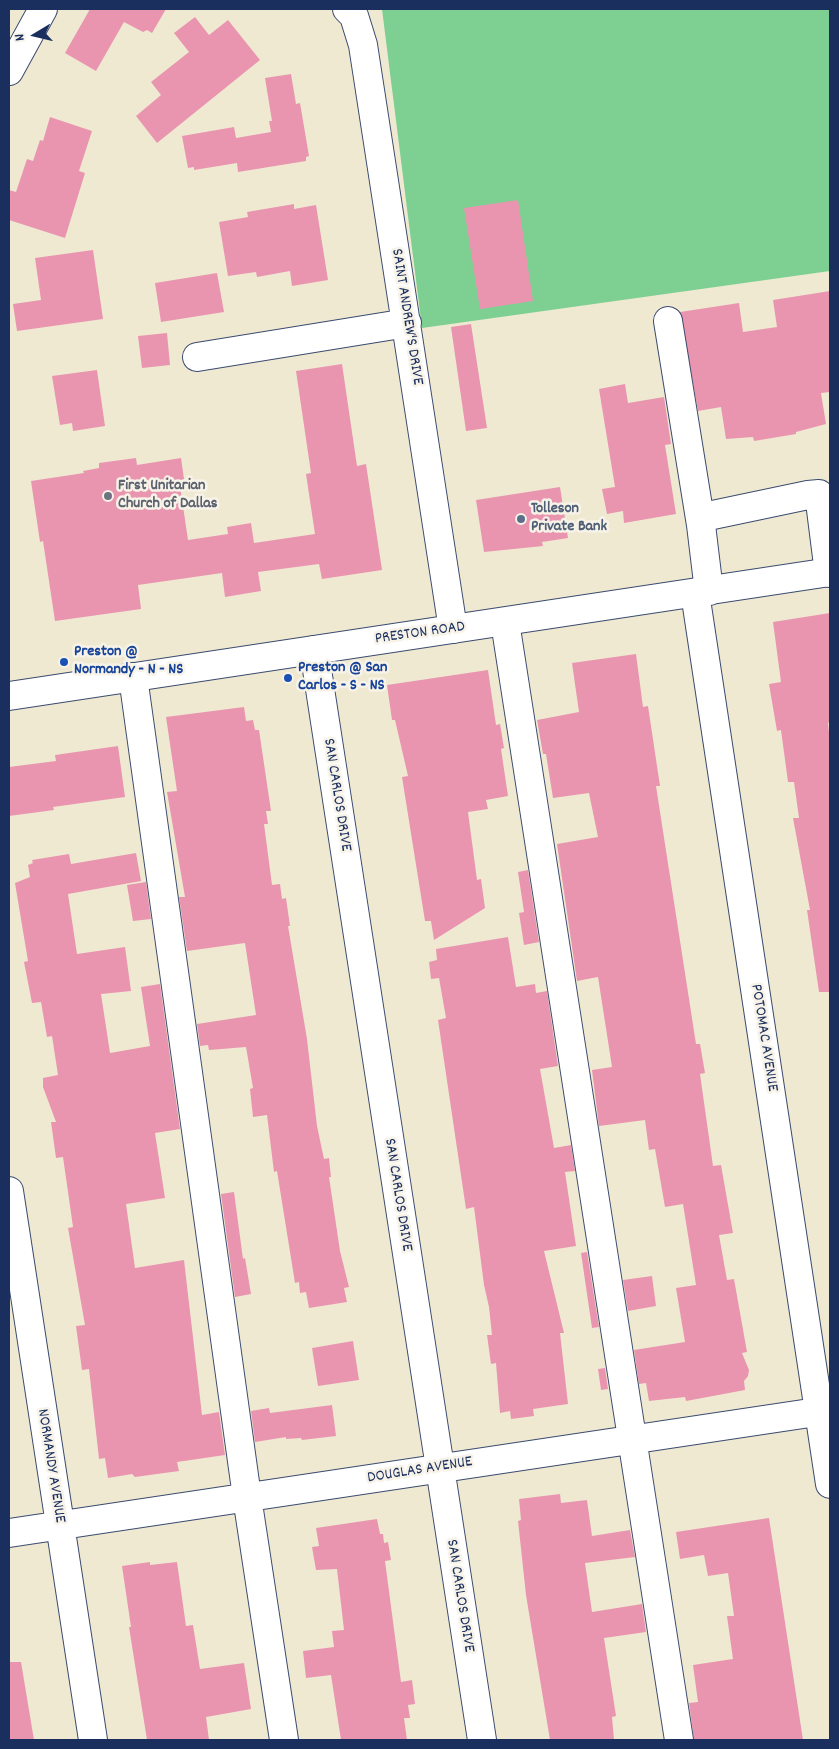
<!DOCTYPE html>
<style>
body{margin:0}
#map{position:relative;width:839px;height:1749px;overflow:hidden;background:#f0e9d2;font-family:Dekko,sans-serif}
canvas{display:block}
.frame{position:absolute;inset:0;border:10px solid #1b2f5e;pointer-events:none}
.north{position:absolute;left:10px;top:10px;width:50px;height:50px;-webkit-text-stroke:4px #f7f3e8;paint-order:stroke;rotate:261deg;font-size:14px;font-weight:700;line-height:20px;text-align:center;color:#1b2f5e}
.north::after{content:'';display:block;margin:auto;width:18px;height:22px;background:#1b2f5e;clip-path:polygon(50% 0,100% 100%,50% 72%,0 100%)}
</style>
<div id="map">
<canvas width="839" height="1749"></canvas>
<div class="frame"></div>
<div class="north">N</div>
</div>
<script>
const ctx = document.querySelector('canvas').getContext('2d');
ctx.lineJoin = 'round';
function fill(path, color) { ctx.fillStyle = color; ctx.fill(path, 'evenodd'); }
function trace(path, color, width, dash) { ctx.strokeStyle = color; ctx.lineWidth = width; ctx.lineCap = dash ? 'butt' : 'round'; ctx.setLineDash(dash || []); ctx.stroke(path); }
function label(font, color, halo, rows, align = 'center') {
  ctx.font = font + ' Dekko,sans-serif'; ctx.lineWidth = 5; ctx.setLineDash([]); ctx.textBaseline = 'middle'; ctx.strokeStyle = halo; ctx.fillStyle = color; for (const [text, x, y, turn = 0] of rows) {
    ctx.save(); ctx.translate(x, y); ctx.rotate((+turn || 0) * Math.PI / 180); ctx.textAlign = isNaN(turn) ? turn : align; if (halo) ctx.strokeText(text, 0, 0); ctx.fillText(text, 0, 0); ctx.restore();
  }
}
const green = new Path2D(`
 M382,9H830V271L422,328Z`);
const building = new Path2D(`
 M90,9H166L152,33L147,30L143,32L124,22L96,71L65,53Z
 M195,17L209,35L228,20L260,60L157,143L136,116L161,95L151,82L189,52L174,33Z
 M291,74L296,104L300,103L309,156L306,157V161L238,172L237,163L194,170V167L188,168L182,136L234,127L236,138L271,132L269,121H272L265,78Z
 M50,117L92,131L79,171L85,173L65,238L9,220V190L16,192L27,159L33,161L40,140L43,141Z
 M518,200L533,301L480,309L464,208Z
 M294,204V209L316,205L328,280L292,286L290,271L257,277L256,272L228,276L219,222L248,217L247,212Z
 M93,250L103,319L17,331L13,304L41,300L35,258Z
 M217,273L224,312L161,322L155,283Z
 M830,291V392L821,393L826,424L796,432V434L754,441L753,437L726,439L721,407L698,411L680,312L739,303L743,332L777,327L773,300Z
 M471,324L487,428L466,431L451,327Z
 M167,333L170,365L142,368L138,336Z
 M342,364L357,466L366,464L382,570L322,579L319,564L258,572L261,591L225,597L222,573L138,585L141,609L55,621L43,541L40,542L31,481L84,473L83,471L99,468V463L136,458L137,465L181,458L185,486H180L188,540L228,534L227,527L251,523L254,543L315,534L306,474L311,473L296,371Z
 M97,370L105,426L73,431L72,423L60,425L52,376Z
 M625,384L628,403L664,397L671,444L665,445L676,514L624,523L623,511L607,514L602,489L615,487L599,389Z
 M560,487L568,538L542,542L543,546L484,552L476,500Z
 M830,613V722L828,723L830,742V992H819L807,910H810L793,818H799L794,782H788L781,730L777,731L769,684L781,682L773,622Z
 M636,654L643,707L648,706L660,786H656L696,1044H700L705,1073L700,1074L713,1166L721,1165L733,1233L719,1235L727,1280L734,1279L747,1352L742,1353L749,1370L748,1376L744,1381L745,1390L686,1401L685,1397L649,1401L646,1383L639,1384L634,1350L685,1342L676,1288L696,1285L683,1204L665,1207L655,1149L649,1150L645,1120L599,1126L592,1070L612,1067L598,977L577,981L557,844L598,837L589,793L553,798L546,754H543L537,720L579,712L572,663Z
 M488,670L496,725L500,724L504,748L501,749L508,796L486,800L488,809L468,812L477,880L481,879L485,908L434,940L431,921H425L402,777L408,776L395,720H392L387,685Z
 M244,707L246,721L253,720L255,730H259L271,811H266L268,824H264L272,885L280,884L282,899L286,898L290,926H288L307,1039L317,1126L324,1159L329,1158L331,1177H329L340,1251L349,1287L344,1288L347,1302L309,1308L306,1292L300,1293L299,1282L295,1283L277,1171L274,1172L267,1115L253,1117L250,1089L253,1088L246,1047L209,1050L208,1045L200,1046L197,1024L256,1015L245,943L187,951L179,897H185L167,792L177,791L166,717Z
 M118,746L125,797L53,807L54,810L9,816V767L56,761L55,755Z
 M136,853L141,881L68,894L77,954L125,947L131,991L101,994L110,1053L150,1046L141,987L160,984L180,1129L155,1133L165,1198L126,1204L135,1268L184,1260L202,1415L219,1412L225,1455L177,1462L179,1471L135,1477L132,1474L108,1478L105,1458L99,1459L89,1369L82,1370L76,1326L85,1325L68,1228L73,1227L63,1157L56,1158L51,1122H56L43,1087V1078L58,1075L52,1036L47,1037L41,1002L32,1003L24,962L28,961L15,883L30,877L28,865L33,863L32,860L69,854L71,864Z
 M528,870L539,942L524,945L519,913L524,912L518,872Z
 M146,882L151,919L133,921L127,885Z
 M508,937L516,987L535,984L536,993L547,991L558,1066L540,1069L554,1148L571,1145L575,1171L565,1172L576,1246L544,1251L564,1333H560L568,1404L533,1409L534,1416L511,1419L510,1411L500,1413L496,1363L491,1364L487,1335H492L489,1307L484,1285L474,1207L466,1209L438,1020L446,1018L439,978L431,979L429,962L437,960L436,949Z
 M234,1192L243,1259L245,1258L251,1294L235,1297L221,1194Z
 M587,1252L599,1327L592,1328L581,1253Z
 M652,1276L656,1306L628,1311L623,1280Z
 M353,1341L359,1380L318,1386L312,1348Z
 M605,1368L608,1389L601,1390L598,1369Z
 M332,1405L336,1436L302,1440L301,1438L286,1439V1437L255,1442L251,1411L269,1408L270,1413Z
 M560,1494L561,1503L587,1500L592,1536L630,1530L635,1557L585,1563L592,1612L642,1604L646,1632L604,1638L616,1716L612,1717L614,1740H550L526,1595L518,1521L521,1520L519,1499Z
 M769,1518L803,1740H694L689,1703L698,1702L693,1665L733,1659L727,1616H734L728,1573L708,1576L704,1555L680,1559L676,1532Z
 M377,1519L380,1534H383L384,1543L388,1542L391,1560L385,1561L401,1682L412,1680L415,1704L408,1705L410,1718H404L407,1740H341L331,1675L306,1678L303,1651L334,1647L332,1631L344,1630L337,1569L316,1570L312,1547L319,1546L316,1528Z
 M150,1562V1565L177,1562L186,1626L193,1625L200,1669L244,1663L251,1709L206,1717L209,1740H147L129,1627H131L122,1566Z
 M9,1662H21L34,1740H9Z`);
const minor = new Path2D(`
 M347,9L354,16L363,45L453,629
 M9,71L43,9
 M668,321L701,525
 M197,357L407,323
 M709,591L701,525L708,516L808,495L819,494L829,573
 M695,593L830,1484
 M505,622L679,1740
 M314,650L482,1740
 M133,677L247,1497L284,1740
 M9,1191L93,1740
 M9,1533L830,1410`);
const major = new Path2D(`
 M9,696L830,572`);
const markers = [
 [108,496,5,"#6b7280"],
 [521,519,5,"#5c6f8a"],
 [64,662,5,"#1a4fb4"],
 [288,678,5,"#1a4fb4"]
];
const streetNames = [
 ["SAINT ANDREW'S DRIVE",406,317,81],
 ["PRESTON ROAD",420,634,-8],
 ["SAN CARLOS DRIVE",336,795,81],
 ["POTOMAC AVENUE",763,1038,81],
 ["SAN CARLOS DRIVE",397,1195,81],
 ["NORMANDY AVENUE",50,1466,81],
 ["DOUGLAS AVENUE",420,1471,-9],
 ["SAN CARLOS DRIVE",459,1596,81]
];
const worshipNames = [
 ["First Unitarian",118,487],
 ["Church of Dallas",118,505]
];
const serviceNames = [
 ["Tolleson",531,510],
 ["Private Bank",531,528]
];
const transitNames = [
 ["Preston @",74,653],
 ["Normandy - N - NS",74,671],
 ["Preston @ San",298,669],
 ["Carlos - S - NS",298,687]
];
fill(green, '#7dd092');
fill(building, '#e995b0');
trace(minor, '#3b4b6f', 30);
trace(major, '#3b4b6f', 30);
trace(minor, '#fff', 28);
trace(major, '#fff', 28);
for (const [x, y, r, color] of markers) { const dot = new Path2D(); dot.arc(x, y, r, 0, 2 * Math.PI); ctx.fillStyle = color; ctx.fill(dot); trace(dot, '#f7f3e8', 2); }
label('16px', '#1b2f5e', '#f7f3e8', streetNames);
label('bold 16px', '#5b616d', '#f7f3e8', worshipNames, 'left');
label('bold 16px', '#4e5e75', '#f7f3e8', serviceNames, 'left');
label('bold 16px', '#164399', '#f7f3e8', transitNames, 'left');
</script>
